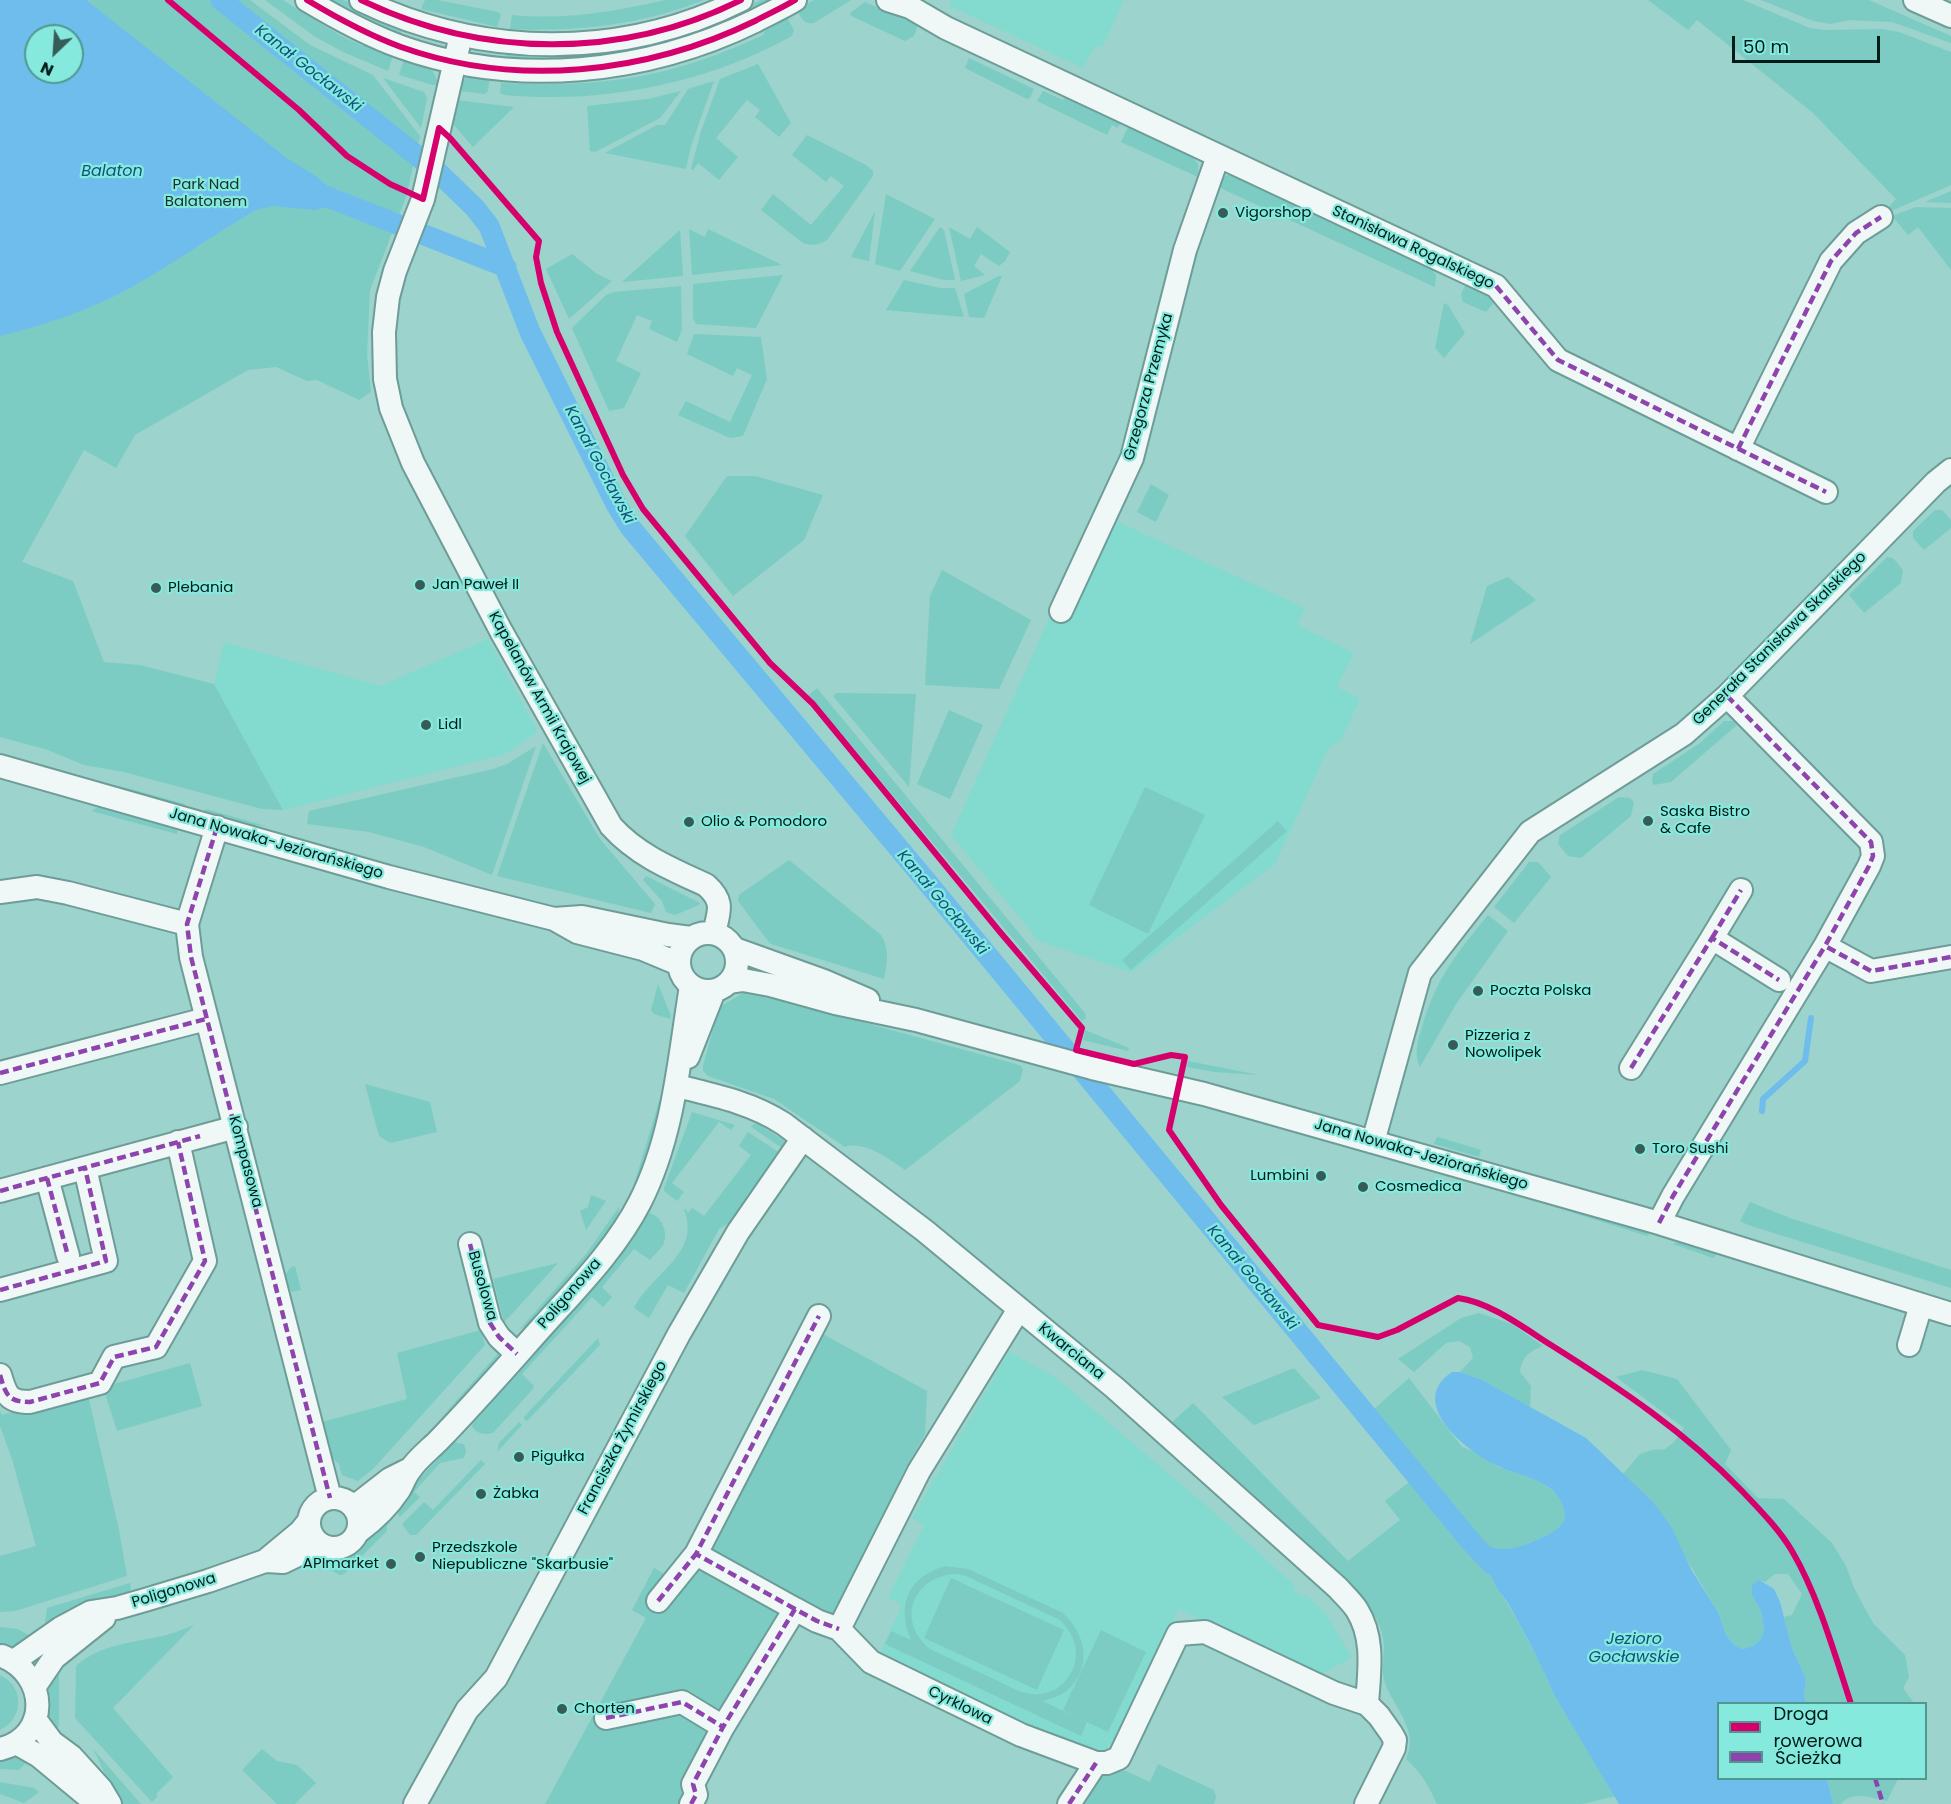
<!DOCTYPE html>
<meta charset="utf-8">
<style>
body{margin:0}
#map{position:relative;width:1951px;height:1804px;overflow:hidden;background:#9cd3cc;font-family:Poppins,sans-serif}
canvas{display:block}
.legend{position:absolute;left:1717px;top:1702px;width:210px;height:78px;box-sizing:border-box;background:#85eadd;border:2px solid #50988f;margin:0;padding:8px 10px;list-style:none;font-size:18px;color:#001c19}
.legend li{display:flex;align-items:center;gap:12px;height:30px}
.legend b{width:30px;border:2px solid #50988f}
.north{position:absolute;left:24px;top:24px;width:60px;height:60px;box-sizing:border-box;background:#85eadd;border:2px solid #50988f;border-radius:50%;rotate:205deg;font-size:16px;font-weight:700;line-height:24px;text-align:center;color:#001c19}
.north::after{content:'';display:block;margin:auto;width:21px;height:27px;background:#375c58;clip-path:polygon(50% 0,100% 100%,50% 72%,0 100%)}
.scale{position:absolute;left:1732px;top:36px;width:148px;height:27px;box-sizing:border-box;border:3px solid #001c19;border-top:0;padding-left:8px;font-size:18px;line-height:21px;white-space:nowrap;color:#001c19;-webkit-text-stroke:4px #85eadd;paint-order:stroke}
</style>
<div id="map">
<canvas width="1951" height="1804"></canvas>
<ul class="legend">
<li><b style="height:8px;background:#d6006c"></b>Droga rowerowa</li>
<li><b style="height:8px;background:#8e44ad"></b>Ścieżka</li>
</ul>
<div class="north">N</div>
<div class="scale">50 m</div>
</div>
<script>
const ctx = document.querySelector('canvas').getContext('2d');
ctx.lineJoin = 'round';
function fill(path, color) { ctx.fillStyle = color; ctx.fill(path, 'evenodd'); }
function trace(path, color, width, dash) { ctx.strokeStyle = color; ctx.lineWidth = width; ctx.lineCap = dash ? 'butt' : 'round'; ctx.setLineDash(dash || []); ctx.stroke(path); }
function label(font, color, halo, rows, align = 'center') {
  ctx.font = font + ' Poppins,sans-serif'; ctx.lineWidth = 4.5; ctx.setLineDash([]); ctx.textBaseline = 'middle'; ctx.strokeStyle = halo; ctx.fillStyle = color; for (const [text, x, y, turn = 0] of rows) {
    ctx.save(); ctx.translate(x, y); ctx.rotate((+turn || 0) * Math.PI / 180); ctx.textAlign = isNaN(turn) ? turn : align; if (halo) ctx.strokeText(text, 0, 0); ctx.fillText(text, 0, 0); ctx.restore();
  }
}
const built = new Path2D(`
 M950,0H1124L1102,48L1096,45L1083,68L950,6Z
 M1116,521L1305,608L1297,625L1354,653L1337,687L1360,699L1341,740L1329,747L1275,864L1131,972L1039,941L951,835L1054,608L1071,615Z
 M488,639L536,728V733L505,754L283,810L214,684L224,642L380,686Z
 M1009,1352L1055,1377L1216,1514L1294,1585L1292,1588L1302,1597L1305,1594L1325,1613L1352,1657L1318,1676L1179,1609L1117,1740L1103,1751L1023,1726L879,1655L902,1605L888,1598L924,1525L912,1518Z`);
const green = new Path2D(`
 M0,0H250L310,45L373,75L420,136L406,197L370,290L367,355L371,392L359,400L317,380L307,381L276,367L248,370L135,435L116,468L84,450L22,562L73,581L104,662L140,665L214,684L283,810L262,809L124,772L84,765L45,749L0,737ZM36,36H72V72H36Z
 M265,0H283L341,36L363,46L366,44L394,52L388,71L343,52L314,36Z
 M324,0H343L403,27L400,37Z
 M425,0H437L498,12L501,15L497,27L421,9Z
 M665,0H704C641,25 577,32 510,29L512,15C567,20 612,12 665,0Z
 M761,0H777L733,25L599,60H505L507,50L732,14Z
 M814,0H851L814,23C804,25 801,18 797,10Z
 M1648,0H1743L1810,28L1824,30L1883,29L1899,32L1951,52V185L1889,212L1887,209L1896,199L1813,113L1697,20L1688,30Z
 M1761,0H1869L1951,36V43L1892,22L1849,20L1831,24L1813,21Z
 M865,2L918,25L914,36L905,41L851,16L850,13Z
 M786,16L794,30L792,36C705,84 602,104 504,95L500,93L501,83C601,88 672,78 763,35L767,27Z
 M405,56C421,63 435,65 438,85H433L399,75Z
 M969,58L1034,89L1030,98L1027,99L965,68Z
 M758,64L791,123L779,137L755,117L760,110L747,100L716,138L738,157L719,180L698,163L693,170L691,169L701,131L720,79Z
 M490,74L488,91L485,94L460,91L457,88C465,74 475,75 490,74Z
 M383,78L424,92L427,98L421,128Z
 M714,81L691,146L686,169L605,153L657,125H665L688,89Z
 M681,91L660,118L595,152L590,151L587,106L648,99Z
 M1043,91L1063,100L1066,96L1121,121L1118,128L1112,125L1107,135L1037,101Z
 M456,100L514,107L473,147L453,124Z
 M1129,125L1191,155L1198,164V177L1121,142Z
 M807,135L866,165L873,171V176L828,239C821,245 813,246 803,243L761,210L773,194L811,225L844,186L831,176L826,182L792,155Z
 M1232,174L1429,265L1436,275L1435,287L1216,186L1225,176Z
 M1951,191V203L1925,202Z
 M886,194L935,219L900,271L875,264Z
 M1916,207L1951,208V270L1918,227L1908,235L1892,216Z
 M875,211L869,261L851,257Z
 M940,227L944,230L955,280H944L910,271Z
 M949,227L970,239L977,227L1010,252L1005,261L999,266L981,254L974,266L985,275L961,281Z
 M689,229L705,237L708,229L782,265L692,275Z
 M680,230L683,276L622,282Z
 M572,254L597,274L612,281L569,319L546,269Z
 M783,275L756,328L696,324L693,318V284Z
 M999,276H1002L984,318L969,317L964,294Z
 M904,280L940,288H955L964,317L886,310Z
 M1466,284L1498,298L1486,312L1463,302L1461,294Z
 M681,286L682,330L677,342L649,329L652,321L637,315L616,361L641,373L624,408L609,411L572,328L606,295L614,292Z
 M1444,303L1448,305L1465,333L1444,358L1435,348Z
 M694,334L761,337L767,379L743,436L730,438L678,415L686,401L730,422L752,375L737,368L733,376L687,354Z
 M727,476H755L823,495L804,540L733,596L685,536Z
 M1151,484L1169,495L1156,522L1137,512Z
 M1935,510H1942L1951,520V528L1924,550L1913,538V531Z
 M1887,557L1893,558L1903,570L1901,583L1864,613L1849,595Z
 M942,570L1031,620L999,689L925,685L930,596Z
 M1508,577L1536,600L1470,644L1487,586Z
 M817,688L1085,1013L1086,1018L1082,1021L809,695Z
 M837,693L916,694L909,787L833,696Z
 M949,710L983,725L950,799L917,784Z
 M1724,721H1733L1737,725L1671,782L1654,785L1652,782L1653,774L1700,743Z
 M543,743L600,839L655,904L651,913L497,876Z
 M536,746L492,875L424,847L369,832L307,824L309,811L493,769L507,764Z
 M102,783L127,788L185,804L184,806Z
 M1145,787L1205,815L1148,934L1089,905Z
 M1619,797L1630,798L1634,802L1631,816L1581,858L1568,856L1558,844L1560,835Z
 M100,806L178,828L177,834L91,811Z
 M206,809L266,826L252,825L204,812Z
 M1278,821L1287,831L1131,970L1122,960Z
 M789,860L881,935C890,949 887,964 884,979L771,944L768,941L738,901L739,895Z
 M1529,862H1538L1551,877L1514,923L1494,907Z
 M646,876L700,903L699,905L675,915L666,912L662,901L643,880Z
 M1488,915L1508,931L1456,1004L1420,1067C1414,1054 1417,1043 1421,1031C1434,981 1456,954 1488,915Z
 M658,984L671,1016L670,1019L654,1014L651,1010Z
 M745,992H752L1016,1064L1021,1066L1023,1070L1020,1081L905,1170C890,1159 863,1140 845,1147L774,1099L708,1076L703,1071V1066L718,1011L723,1005Z
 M1085,1030L1129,1048L1128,1051L1083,1040Z
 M1188,1061L1259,1075L1215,1072L1187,1067Z
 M365,1084L430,1102L437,1132L390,1143L379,1136Z
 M660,1098C658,1126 649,1165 633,1188Z
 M692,1112L735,1125L731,1130L719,1122L672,1183L684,1192L677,1201L664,1191V1188Z
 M754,1124H758L782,1139L786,1143L785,1150L751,1127Z
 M748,1132L780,1153L752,1192L747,1195L745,1202L732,1221L719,1229L684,1293L668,1285L649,1318L634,1308C650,1275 702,1253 684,1210L686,1209L688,1213L692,1208L704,1216L751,1155L739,1146Z
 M1438,1137L1481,1150L1479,1157L1434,1144L1436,1138Z
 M591,1195L606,1201L586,1230L580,1211L588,1207Z
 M1750,1202L1790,1218L1951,1270V1288L1748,1225L1740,1221Z
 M619,1207C623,1224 544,1308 529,1325L520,1329L586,1254Z
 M1558,1208L1644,1230L1649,1235L1647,1236Z
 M649,1213C662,1216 669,1233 663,1245C660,1250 654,1255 650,1260L634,1249L602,1287L612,1297L603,1307L592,1297L522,1374L534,1386L533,1389L493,1433C485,1435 476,1434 472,1426L475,1417L645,1215Z
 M1681,1241L1718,1253L1713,1258L1673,1244Z
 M558,1263L511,1315L504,1322L493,1279Z
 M295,1266L301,1290L291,1292L285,1275L290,1268Z
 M1479,1313L1512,1324L1543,1346C1528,1352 1522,1357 1520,1372L1531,1386L1530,1408L1480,1379L1460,1372L1473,1358L1470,1347L1459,1341L1446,1343L1414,1372L1398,1359L1461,1318Z
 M481,1330L485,1345L373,1469L358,1481L342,1475L339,1464L331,1457L322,1422L407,1399L397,1353Z
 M821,1333L927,1391L925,1434L901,1477L899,1491L838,1608L832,1614L825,1616L714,1554L709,1545Z
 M598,1338L600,1345L527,1421L523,1418Z
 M500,1351L497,1361L428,1436L405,1459Z
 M190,1363L202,1406L117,1431L103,1387Z
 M1294,1368L1321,1398L1254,1425L1222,1397Z
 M1642,1370L1677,1379L1731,1450L1725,1464L1758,1498L1784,1499L1832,1543L1846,1566L1854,1588L1873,1623L1905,1655L1909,1677L1903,1688L1914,1703H1806L1804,1695L1806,1679L1792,1648L1784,1617L1792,1615L1802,1594L1788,1574H1775L1765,1582L1759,1580L1752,1595L1761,1611L1764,1630L1761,1639L1753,1646L1743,1649L1734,1645L1726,1635L1718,1612L1652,1501L1623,1474L1640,1454L1652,1450L1665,1449L1674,1442L1684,1428L1616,1377Z
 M1409,1378L1462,1447L1477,1452L1498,1467L1541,1482L1559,1496L1566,1513L1564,1522L1554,1532L1515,1549L1501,1550L1486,1546L1477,1540L1373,1410Z
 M87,1391L119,1530L127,1576L15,1611L0,1612V1556L36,1546L12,1459L0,1426V1411L2,1415Z
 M1193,1403L1348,1561L1400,1520L1385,1501L1413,1479L1486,1566L1498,1590L1507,1603L1531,1645L1556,1698L1616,1796L1582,1804H1437C1428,1784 1422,1774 1406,1759C1420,1731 1394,1708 1385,1683C1381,1672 1384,1658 1384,1646C1383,1624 1369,1605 1355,1589L1169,1425Z
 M519,1422L522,1425L497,1452L499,1443Z
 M453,1442L464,1444L466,1451L464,1458L440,1463L414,1492L420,1497L400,1517L394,1507Z
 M481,1460L485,1464L416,1535H410L402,1524L424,1502L433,1510Z
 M386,1517L390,1523L387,1525V1531L344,1574L340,1575L310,1559C324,1553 329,1557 343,1554C360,1551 374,1529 386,1517Z
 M695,1557L792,1608L687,1804H545L646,1618L632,1610L654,1568L681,1583Z
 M945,1566L968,1569L1063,1613C1087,1635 1093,1670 1065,1692C1058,1697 1050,1699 1043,1701L1075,1717L1063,1710L1101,1630L1146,1652L1108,1732L1087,1722L1081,1736L885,1644L891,1631L911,1640C896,1605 908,1577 945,1566ZM956,1574L966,1576L1060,1620C1072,1632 1080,1648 1074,1666C1068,1684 1051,1696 1032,1694C1020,1693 1008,1686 998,1681C975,1670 953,1660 930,1649C896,1621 912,1576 956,1574Z
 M951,1578L1064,1630L1037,1690L924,1638Z
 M130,1583L131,1588L129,1593L50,1629L45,1622L47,1608Z
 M194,1625L113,1708L173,1777L156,1794L158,1796L152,1802L75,1718L76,1666C100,1644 132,1643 162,1636C173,1634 183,1629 194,1625Z
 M0,1627L18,1629L30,1636L19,1648L0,1644Z
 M59,1668V1724L57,1732L49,1723L48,1684Z
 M0,1675C25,1687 24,1718 0,1730Z
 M93,1749L141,1804H123C109,1789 103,1767 93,1749Z
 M262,1749L277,1761L297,1765L316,1783L295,1804H277L242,1770Z
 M19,1757L31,1758L19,1770L0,1769V1762Z
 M1158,1764L1214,1790L1216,1797L1214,1804H1077L1095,1781L1109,1769L1126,1771L1150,1782Z
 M1827,1779H1898L1887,1801C1872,1798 1852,1790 1841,1804H1833Z
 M0,1782L34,1788L39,1792L24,1803L0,1794Z`);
const water = new Path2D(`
 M0,0H86L288,159L317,177L339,196L334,205L315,210L273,206L256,210C213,235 173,264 130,288C90,310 45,325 0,336ZM36,36H72V72H36Z
 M1452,1372H1460L1480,1379L1586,1438L1652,1501L1671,1526L1692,1571L1718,1612L1726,1635L1734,1645L1743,1649L1753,1646L1761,1639L1764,1630L1761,1611L1752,1595V1585L1759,1580L1774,1589L1780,1602L1792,1648L1806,1679L1804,1695L1806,1703L1718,1704V1778L1827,1779L1833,1804H1619L1556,1698L1531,1645L1508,1603L1498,1590L1486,1566L1469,1547L1477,1540C1498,1554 1515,1550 1536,1540C1545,1536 1553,1533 1560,1526C1566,1520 1566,1514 1563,1506C1553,1479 1523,1478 1500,1467C1468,1453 1405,1403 1452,1372Z`);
const stream = new Path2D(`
 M1762,1111L1763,1099L1805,1061L1811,1018`);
const canal = new Path2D(`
 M221,0L440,174L475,208L489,226L530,332L617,506L630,527L927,882L1472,1543L1492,1564
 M310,190L506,267`);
const minor = new Path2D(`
 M307,0C337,18 368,35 401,47C516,88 646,74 755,21C768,14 782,8 795,0
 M361,0C481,58 621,60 741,0
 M888,0L910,7L946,28L1496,286L1558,360L1826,492
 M1915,0L1951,16
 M461,35L423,199L395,271L388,297L384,332L385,379L391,408L413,463L501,631L611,826C637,855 671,869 706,885C725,902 719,911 714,933
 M1738,449L1831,261L1856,233L1881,217
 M1061,611L1132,458L1185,250L1218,156
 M1727,696L1871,842L1873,856L1869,866L1825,946L1871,971L1951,957
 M0,766L389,877L554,919L577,932L643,949L679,964
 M217,827L187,924L191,957L330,1498
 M0,892L37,887L68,893L187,924
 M554,919L582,917L668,935L691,938
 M679 962a29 29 0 1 1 58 0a29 29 0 1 1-58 0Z
 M1712,938L1741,890
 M735,949L824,981L868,1000
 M730,982L743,980L770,985L835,1003L916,1020L1092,1068L1204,1094L1659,1223L1951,1314
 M688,1057L714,991
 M1631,1068L1712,938L1779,980
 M0,1073L206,1019
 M677,1086C714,1095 752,1103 784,1124L925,1231L1115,1388L1338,1588C1344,1595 1352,1602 1357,1610C1375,1639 1369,1672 1367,1704
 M1373,1142L1420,973L1530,832L1684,734L1727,696L1936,482L1951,470
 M47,1178L68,1256
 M0,1191L236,1127
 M1659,1223L1673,1196L1825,946
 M470,1244L490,1323L499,1337L517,1354
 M0,1290L106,1261L85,1168
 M1019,1309L919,1471L839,1629L871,1662L1021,1735L1096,1763H1107L1119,1758L1178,1634L1205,1632L1334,1693L1367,1704L1379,1716L1391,1733L1395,1740L1394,1748L1366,1804
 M1909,1345L1921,1305
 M0,1375C6,1395 8,1402 30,1402L100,1383L114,1357L156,1347L205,1261L178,1142
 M309 1523a25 25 0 1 1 50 0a25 25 0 1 1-50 0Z
 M354,1507L390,1479L408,1470
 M358,1532C374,1520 388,1507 399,1490C403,1484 405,1476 410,1470C417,1459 429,1450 438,1441C474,1404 508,1365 542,1327C577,1288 616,1249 640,1202C674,1135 679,1059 691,986
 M266,1561L283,1562L320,1544
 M658,1601L696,1554
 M795,1609L696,1554L819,1316
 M14,1661L61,1628L91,1612L117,1608L145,1600L208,1581L265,1561L300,1532L308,1522
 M35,1686L54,1658L104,1618
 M606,1718L682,1702L723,1727
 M35,1719L52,1742L71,1756L101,1789L110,1804
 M16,1743L39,1756L97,1804
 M0,1749C51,1737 48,1674 2,1656
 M415,1804L467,1710L496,1678L679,1334L738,1232L803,1138
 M691,1804L696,1795L693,1784L723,1727L795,1609L817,1621L839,1629
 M1069,1804L1096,1763`);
const quiet = new Path2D(`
 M1496,286L1558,360L1826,492
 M1738,449L1831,261L1856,233L1881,217
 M1727,696L1871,842L1873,856L1869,866L1825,946L1871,971L1951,957
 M217,827L187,924L191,957L330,1498
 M1712,938L1741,890
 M1631,1068L1712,938L1779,980
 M0,1073L206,1019
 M47,1178L68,1256
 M0,1191L200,1136
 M1659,1223L1673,1196L1825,946
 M470,1244L490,1323L499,1337L517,1354
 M0,1290L106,1261L85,1168
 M0,1375C6,1395 8,1402 30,1402L100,1383L114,1357L156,1347L205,1261L178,1142
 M658,1601L696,1554
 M795,1609L696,1554L819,1316
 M606,1718L682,1702L723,1727
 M1875,1778L1883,1804
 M691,1804L696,1795L693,1784L723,1727L795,1609L817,1621L839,1629
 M1069,1804L1096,1763`);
const cycleway = new Path2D(`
 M168,0L299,110L347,156L390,184L423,199L439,128L450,138L539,241L536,257L541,283L557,332L623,475L643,509L770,663L813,704L1000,932L1082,1028L1076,1050L1134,1064L1171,1055L1185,1057L1169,1130L1221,1205L1318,1325L1378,1337L1397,1330L1458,1298C1490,1302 1524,1328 1551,1345C1621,1389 1684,1431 1742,1491C1759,1509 1779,1529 1792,1551C1818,1595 1835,1655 1851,1704
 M307,0C337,18 368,35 401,47C516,88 646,74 755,21C768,14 782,8 795,0
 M361,0C481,58 621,60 741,0`);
const markers = [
 [1223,213,6,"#375c58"],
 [420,585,6,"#375c58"],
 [156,588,6,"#375c58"],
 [426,725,6,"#375c58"],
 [1648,821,6,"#375c58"],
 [689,822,6,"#375c58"],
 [1478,991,6,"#375c58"],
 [1453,1045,6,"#375c58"],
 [1640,1149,6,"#375c58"],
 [1321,1176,6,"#375c58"],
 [1363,1187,6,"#375c58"],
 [519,1457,6,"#375c58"],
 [481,1494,6,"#375c58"],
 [420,1557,6,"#375c58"],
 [391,1564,6,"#375c58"],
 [562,1709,6,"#375c58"]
];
const parkNames = [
 ["Park Nad",206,185],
 ["Balatonem",206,202]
];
const poiNames = [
 ["Vigorshop",1235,213],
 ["Jan Paweł II",432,585],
 ["Plebania",168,588],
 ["Lidl",438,725],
 ["Saska Bistro",1660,812],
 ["& Cafe",1660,829],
 ["Olio & Pomodoro",701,822],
 ["Poczta Polska",1490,991],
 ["Pizzeria z",1465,1036],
 ["Nowolipek",1465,1053],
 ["Toro Sushi",1652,1149],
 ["Lumbini",1309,1176,"right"],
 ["Cosmedica",1375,1187],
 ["Pigułka",531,1457],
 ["Żabka",493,1494],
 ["Przedszkole",432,1548],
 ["Niepubliczne \"Skarbusie\"",432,1565],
 ["APImarket",379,1564,"right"],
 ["Chorten",574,1709]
];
const streetNames = [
 ["Stanisława Rogalskiego",1413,248,25],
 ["Grzegorza Przemyka",1149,387,-75],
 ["Generała Stanisława Skalskiego",1780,639,-45],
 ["Kapelanów Armii Krajowej",539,698,61],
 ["Jana Nowaka-Jeziorańskiego",276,844,16],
 ["Jana Nowaka-Jeziorańskiego",1421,1155,16],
 ["Kompasowa",245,1162,75],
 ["Busolowa",482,1286,74],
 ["Poligonowa",570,1294,-49],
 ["Kwarciana",1071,1352,39],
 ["Franciszka Żymirskiego",623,1438,-62],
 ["Poligonowa",174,1591,-17],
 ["Cyrklowa",960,1706,26]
];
const waterNames = [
 ["Kanał Gocławski",308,69,38],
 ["Balaton",112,172],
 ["Kanał Gocławski",599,465,62],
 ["Kanał Gocławski",942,903,50],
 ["Kanał Gocławski",1252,1278,50],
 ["Jezioro",1634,1640],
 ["Gocławskie",1634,1658]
];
fill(built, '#83dbd0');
fill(green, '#7cccc3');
fill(water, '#6fbded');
trace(stream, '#6fbded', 6);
trace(canal, '#6fbded', 21);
trace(minor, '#6e9c97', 26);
trace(minor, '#f0f8f7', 22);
trace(quiet, '#8e44ad', 4.5, [9, 4.5]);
trace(cycleway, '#d6006c', 6);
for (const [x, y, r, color] of markers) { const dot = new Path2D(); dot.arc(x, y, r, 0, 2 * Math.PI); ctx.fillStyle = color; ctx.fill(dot); trace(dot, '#85eadd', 2); }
label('15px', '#17312e', '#85eadd', parkNames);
label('15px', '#001c19', '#85eadd', poiNames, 'left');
label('15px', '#001c19', '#85eadd', streetNames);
label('italic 16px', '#10517f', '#85eadd', waterNames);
</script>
